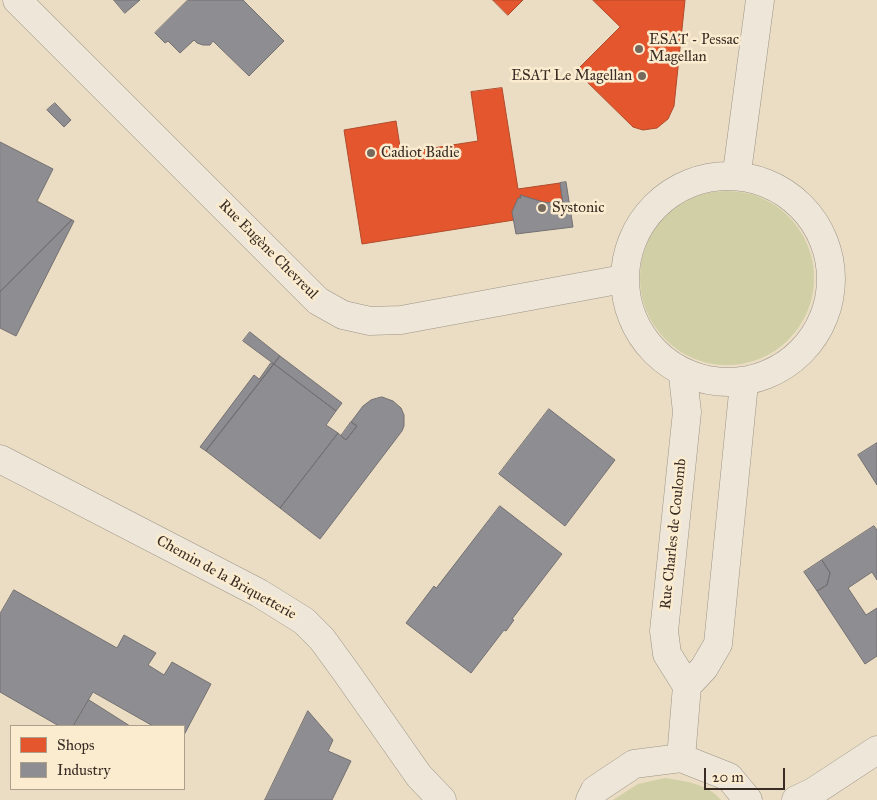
<!DOCTYPE html>
<meta charset="utf-8">
<style>
body{margin:0}
#map{position:relative;width:877px;height:800px;overflow:hidden;background:#eaddc4;font-family:"IM FELL Great Primer",serif}
canvas{display:block}
.legend{position:absolute;left:10px;top:725px;width:175px;height:65px;box-sizing:border-box;background:#fbeccf;border:1px solid #ad9f8b;margin:0;padding:6px 9px;list-style:none;font-size:15px;color:#382c25}
.legend li{display:flex;align-items:center;gap:10px;height:25px}
.legend b{width:25px;border:1px solid #ad9f8b}
.scale{position:absolute;left:704px;top:768px;width:81px;height:22px;box-sizing:border-box;border:2px solid #382c25;border-top:0;padding-left:6px;font-size:15px;line-height:18px;white-space:nowrap;color:#382c25;-webkit-text-stroke:4px #fbeccf;paint-order:stroke}
</style>
<div id="map">
<canvas width="877" height="800"></canvas>
<ul class="legend">
<li><b style="height:14px;background:#e4572e"></b>Shops</li>
<li><b style="height:14px;background:#8d8d92"></b>Industry</li>
</ul>
<div class="scale">20 m</div>
</div>
<script>
const ctx = document.querySelector('canvas').getContext('2d');
ctx.lineJoin = 'round';
function fill(path, color) { ctx.fillStyle = color; ctx.fill(path, 'evenodd'); }
function trace(path, color, width, dash) { ctx.strokeStyle = color; ctx.lineWidth = width; ctx.lineCap = dash ? 'butt' : 'round'; ctx.setLineDash(dash || []); ctx.stroke(path); }
function label(font, color, halo, rows, align = 'center') {
  ctx.font = font + ' "IM FELL Great Primer",serif'; ctx.lineWidth = 5; ctx.setLineDash([]); ctx.textBaseline = 'middle'; ctx.strokeStyle = halo; ctx.fillStyle = color; for (const [text, x, y, turn = 0] of rows) {
    ctx.save(); ctx.translate(x, y); ctx.rotate((+turn || 0) * Math.PI / 180); ctx.textAlign = isNaN(turn) ? turn : align; if (halo) ctx.strokeText(text, 0, 0); ctx.fillText(text, 0, 0); ctx.restore();
  }
}
const green = new Path2D(`
 M640 278a87 87 0 1 1 174 0a87 87 0 1 1-174 0Z
 M665,778C685,781 708,784 721,800H613L638,784Z`);
const shops = new Path2D(`
 M493,0H523L508,15Z
 M593,0H685L674,106L668,119L657,128L643,130L633,127L576,71L620,27Z
 M502,88L518,189L560,183L563,204L543,202L520,195L521,198H518L512,212L514,220L362,244L344,130L396,121L401,153L478,141L471,92Z`);
const industry = new Path2D(`
 M114,0H140L125,13Z
 M188,0H243L284,41L249,76L213,41L210,45H203L197,43L194,40L180,53L168,41L165,43L155,33Z
 M55,103L71,120L64,127L47,110Z
 M0,142L53,169L37,201L72,220L0,292Z
 M566,182L573,227L516,234L512,212L518,198H521L520,195L543,202L563,204L560,183Z
 M72,220L74,221L16,336L0,328V292Z
 M250,332L280,356L274,364L243,341Z
 M280,356L342,403L336,411L274,364Z
 M271,363L274,364L206,451L200,447L254,375L259,379Z
 M274,364L336,411L326,425L338,433L280,508L206,451Z
 M382,397L393,401L401,408L404,415V426L402,431L320,539L280,508L338,433L346,440L357,426L351,422L363,406L371,400Z
 M549,409L615,460L565,526L499,474Z
 M351,422L357,426L346,440L341,436Z
 M877,443V485L858,455Z
 M500,506L562,554L512,619L514,620L506,631L504,630L471,673L406,623L434,586L436,588Z
 M874,526L877,530V580L872,572L848,588L866,615L877,608V656L865,664L817,591L827,585L830,573L822,560Z
 M822,560L830,573L827,585L817,591L804,572Z
 M14,590L117,648L124,635L156,653L148,665L164,675L172,662L211,684L184,735V726H153L93,692L73,726H59L0,692V614Z
 M89,700L130,726H74Z
 M308,711L333,740L328,751L351,761L332,800H265Z`);
const minor = new Path2D(`
 M17,0L318,301L343,315L370,321L401,320L623,279
 M737,172L760,0
 M625 279a103 103 0 1 1 206 0a103 103 0 1 1-206 0Z
 M0,459L259,593L304,621L322,639L346,672L419,776L442,800
 M687,686L704,668L718,644L744,383
 M681,758L687,686L667,654L664,631L687,412L683,376
 M590,800L595,790L634,764L681,758L729,777L748,800
 M796,800L813,792L877,750`);
const markers = [
 [639,49,5,"#766a5d"],
 [642,76,5,"#766a5d"],
 [371,153,5,"#766a5d"],
 [542,208,5,"#766a5d"]
];
const poiNames = [
 ["ESAT - Pessac",649,40],
 ["Magellan",649,57],
 ["ESAT Le Magellan",632,76,"right"],
 ["Cadiot Badie",381,153],
 ["Systonic",552,208]
];
const streetNames = [
 ["Rue Eugène Chevreul",268,250,45],
 ["Rue Charles de Coulomb",674,534,-84],
 ["Chemin de la Briquetterie",226,578,29]
];
fill(green, '#d1cfa6');
fill(shops, '#e4572e');
trace(shops, '#b04a2b', 1);
fill(industry, '#8d8d92');
trace(industry, '#747071', 1);
trace(minor, '#9d9486', 29);
trace(minor, '#ede6d9', 28);
for (const [x, y, r, color] of markers) { const dot = new Path2D(); dot.arc(x, y, r, 0, 2 * Math.PI); ctx.fillStyle = color; ctx.fill(dot); trace(dot, '#fbeccf', 2); }
label('15px', '#382c25', '#fbeccf', poiNames, 'left');
label('15px', '#382c25', '#fbeccf', streetNames);
</script>
